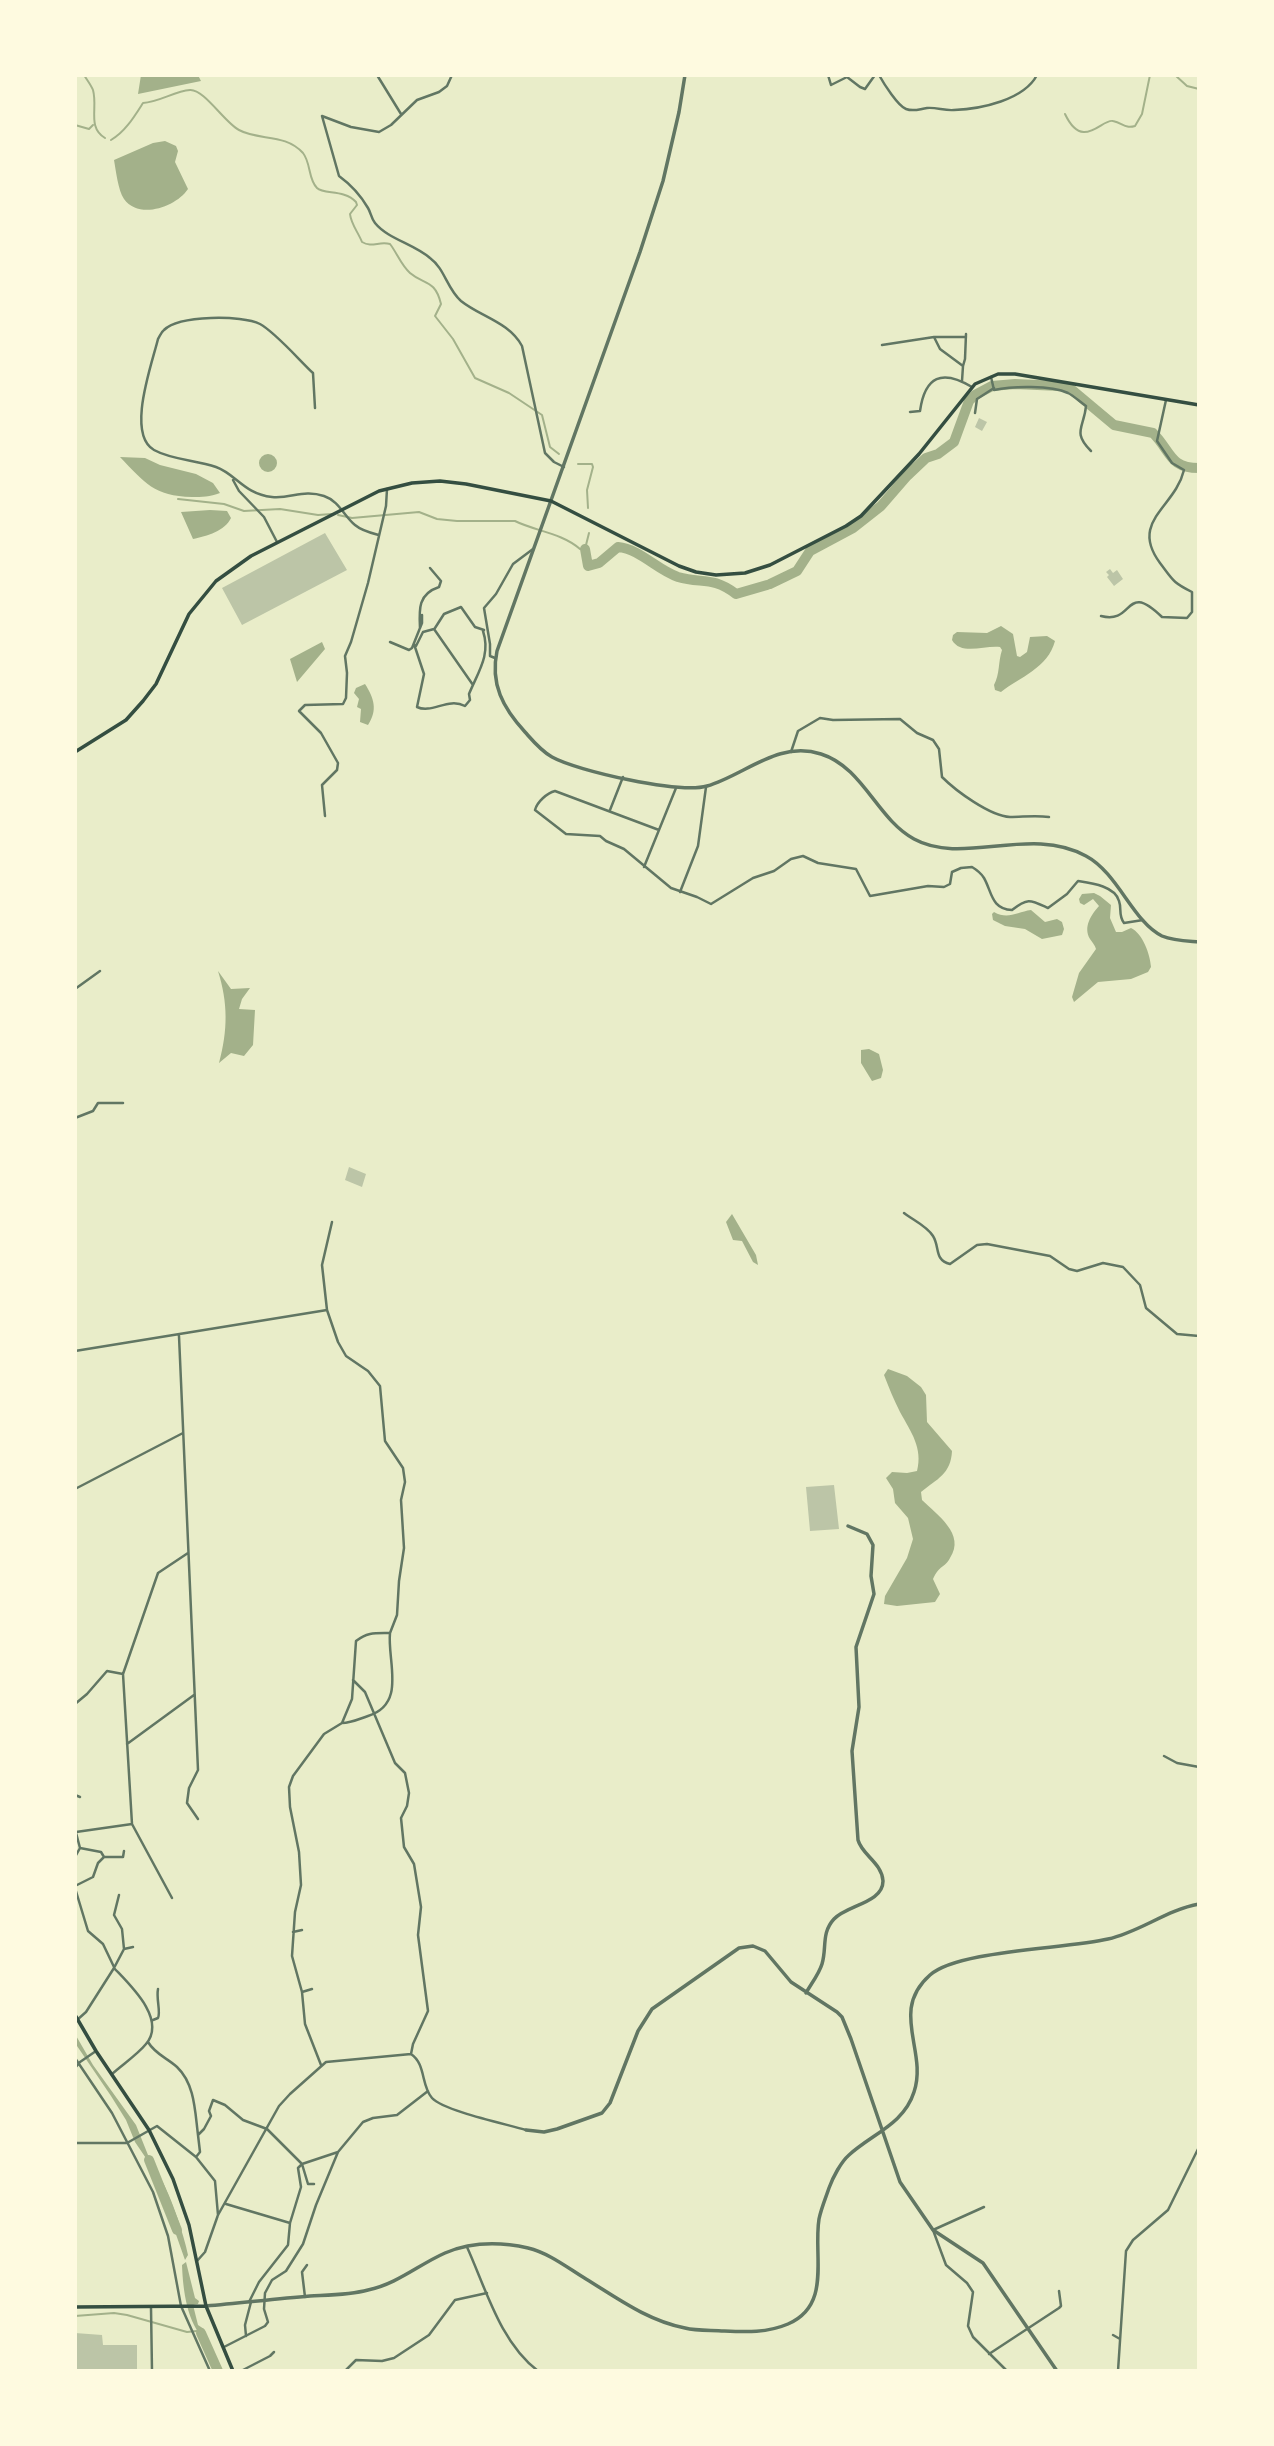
<!DOCTYPE html>
<style>
body{margin:0}
#map{position:relative;width:1274px;height:2446px;overflow:hidden;background:#e9edc9;font-family:Barlow,sans-serif}
canvas{display:block}
.frame{position:absolute;inset:0;border:77px solid #fefae0;pointer-events:none}
</style>
<div id="map">
<canvas width="1274" height="2446"></canvas>
<div class="frame"></div>
</div>
<script>
const ctx = document.querySelector('canvas').getContext('2d');
ctx.lineJoin = 'round';
function fill(path, color) { ctx.fillStyle = color; ctx.fill(path, 'evenodd'); }
function trace(path, color, width, dash) { ctx.strokeStyle = color; ctx.lineWidth = width; ctx.lineCap = dash ? 'butt' : 'round'; ctx.setLineDash(dash || []); ctx.stroke(path); }
const water = new Path2D(`
 M141,75H198L201,81L138,94Z
 M165,141L176,146L178,151L175,162L188,189C176,207 139,220 124,199C118,190 116,171 114,160L153,143Z
 M259 463a9 9 0 1 1 18 0a9 9 0 1 1-18 0Z
 M120,457L145,458L160,465L196,474L213,483L220,493C210,497 202,497 192,497C154,496 145,483 120,457Z
 M210,510L227,511L231,518C225,531 207,536 193,539L181,512Z
 M1001,626L1013,634L1017,656L1020,657L1027,652L1030,637L1047,636L1055,641C1048,668 1020,677 1001,692L995,690L994,685C1000,674 998,662 1002,650L1000,647C985,645 961,656 952,640L953,635L957,632L987,633Z
 M322,642L325,649L297,682L290,659Z
 M365,684C374,698 378,710 368,725L360,722L361,709L357,707L359,699L354,693L356,688Z
 M1094,893L1100,896L1111,905L1110,918L1116,932H1122L1131,928C1143,934 1150,954 1151,967L1148,972L1131,979L1098,982L1074,1002L1072,997L1079,973L1096,949C1095,945 1092,942 1090,939C1083,927 1091,915 1099,906L1093,899L1084,905L1080,903L1079,899L1082,894Z
 M1031,910L1045,922L1057,919L1062,922L1064,929L1062,935L1042,939L1025,929L1005,926L993,920L992,914L994,912C1008,920 1017,912 1031,910Z
 M218,971L231,989L250,988L242,999L239,1009L255,1010L253,1045L244,1056L231,1053L219,1063C228,1030 228,1003 218,971Z
 M869,1049L879,1054L883,1070L881,1078L872,1081L861,1063V1050Z
 M732,1214L756,1255L758,1265L753,1262L742,1241L733,1240L726,1222Z
 M888,1369L907,1376L921,1387L926,1395L927,1422L952,1451C951,1474 937,1479 921,1492L922,1500C937,1515 966,1534 950,1558C944,1569 940,1564 933,1579L940,1594L935,1602L897,1606L884,1604L885,1596L907,1558L913,1539L908,1518L895,1503L893,1489L886,1478L892,1472L907,1473L917,1471C923,1448 911,1432 900,1412C894,1400 889,1388 884,1375Z
 M75,2034L93,2065L136,2125L154,2170L135,2142L126,2120L111,2096L75,2043Z
 M157,2174C168,2185 185,2238 188,2255L185,2260L173,2226L174,2219Z
 M186,2262L195,2298L199,2301L198,2304L193,2305L198,2325L204,2329L206,2342C187,2323 183,2291 182,2265Z`);
const stream = new Path2D(`
 M84,75C87,80 91,85 93,90C98,108 87,127 105,138
 M1175,75L1187,86L1199,89
 M1065,114C1083,152 1102,118 1113,121C1123,123 1125,129 1135,126L1142,114L1150,75
 M75,125L89,129L93,125
 M111,140C125,132 134,117 143,103C159,102 175,91 190,90C204,89 225,123 239,130C259,141 285,133 303,153C311,163 308,179 317,188C324,195 344,189 356,202L357,205L350,214C351,224 358,232 362,242C372,248 379,241 390,244C397,253 401,265 410,273C424,285 435,279 441,304L435,316L453,339L475,378L509,393L542,415L550,447L559,454
 M578,464H592L593,467L587,490L588,508
 M178,499L224,504L244,511L280,509L318,515L332,514
 M338,515L352,518L419,512L437,519L457,521H515C535,531 562,533 580,549H585L589,533
 M75,2316L114,2313L127,2315L187,2332L197,2331`);
const river = new Path2D(`
 M585,549L588,566L599,563L618,547C640,549 657,570 678,577C702,584 712,576 736,594L767,585
 M770,584L797,571L810,551L853,528L881,506L907,476L926,458L938,454L954,442L969,401L975,395L992,386L1015,384L1060,386L1071,389L1114,425L1153,433C1171,451 1169,468 1199,468
 M149,2160L177,2230
 M201,2333L218,2371`);
const building = new Path2D(`
 M979,418L987,422L982,431L975,427Z
 M325,533L347,570L242,625L222,588Z
 M1110,569L1113,573L1117,570L1123,579L1114,586L1107,577L1109,575L1106,572Z
 M349,1167L366,1174L362,1187L345,1180Z
 M834,1485L839,1529L810,1531L806,1487Z
 M75,2333L102,2335L103,2345H137V2371H75Z`);
const minor = new Path2D(`
 M377,75L401,114
 M452,75L447,86L439,92L417,100L391,125L379,132L351,127L322,116L339,176C350,184 361,196 368,208C371,213 371,218 375,223C388,239 414,244 430,258C445,269 447,289 461,301C481,317 509,322 522,346L545,453L554,462L564,467
 M828,75L831,85L847,77L860,87L865,89L875,75
 M879,75C884,84 898,106 906,109C914,112 919,109 927,108C936,107 945,111 954,110C981,109 1024,100 1037,75
 M934,337H966
 M882,345L934,337L940,349L963,366L962,381
 M963,366L965,359L966,334
 M991,377L994,390C1012,386 1051,385 1068,393C1074,396 1080,402 1086,406C1084,428 1072,432 1091,451
 M315,408L313,373C300,361 275,332 260,324C242,315 179,315 164,330C161,332 160,336 158,339C152,364 126,434 154,450C172,460 196,460 216,467C236,474 244,494 272,497C291,499 303,489 324,496C339,501 344,516 355,525C362,531 371,533 379,535
 M910,412L920,411C925,376 942,369 972,387
 M975,413L977,399L994,388
 M233,480L239,491L264,517L277,542
 M1101,616C1135,625 1124,580 1162,617L1187,618L1192,612V592C1172,582 1173,580 1160,563C1129,521 1175,508 1184,470L1172,463L1157,441L1166,400
 M420,628C419,609 418,594 439,587L441,581L430,568
 M435,628L444,614L461,607L475,627L484,630
 M390,642L409,650L412,648L422,623V615
 M414,644L424,674L417,707C432,714 448,697 465,706L470,700L469,694C478,672 491,655 483,631
 M416,646L423,632L434,629L473,685
 M495,658L490,656V644L484,608L496,594L513,564L533,549
 M791,752L798,731L820,718L833,720L900,719L917,733L933,740L939,749L942,777C956,791 990,816 1010,817C1023,817 1035,815 1049,817
 M610,810L623,777
 M325,816L322,785L337,770L338,763L321,733L299,711L305,705L343,704L346,698L347,673L345,656L351,642L368,583L386,506L387,489
 M659,830L555,791C547,793 537,802 535,810L566,834L600,836L606,841L624,849L671,888L697,897L711,904L753,878L774,871L791,859L803,856L818,863L856,869L870,896L928,886L944,887L950,884L952,872L961,868L972,867C977,870 981,873 984,878C992,892 991,909 1012,910C1028,897 1031,900 1048,908L1067,894L1078,881C1091,883 1115,886 1119,901C1122,909 1118,915 1124,923L1143,920
 M644,867L676,788
 M680,892L698,846L706,787
 M75,989L100,971
 M75,1118L93,1111L98,1103H123
 M904,1213C913,1220 927,1226 933,1236C940,1247 934,1260 950,1264L977,1245L987,1244L1050,1256L1069,1269L1077,1271L1103,1263L1123,1267L1140,1285L1146,1308L1177,1334L1199,1336
 M179,1336L198,1770L189,1788L187,1803L198,1819
 M75,1351L327,1310
 M75,1489L183,1433
 M353,1680L365,1692L395,1763L405,1773L409,1793L407,1806L401,1818L404,1847L414,1864L421,1907L418,1935L428,2011L413,2044L411,2054
 M75,1704L87,1694L107,1671L123,1674
 M342,1723C351,1723 359,1719 368,1716C407,1704 387,1661 390,1633
 M127,1744L194,1695
 M1164,1756L1177,1763L1199,1767
 M75,1795L80,1797
 M75,1829L80,1848L75,1857
 M76,1832L132,1824
 M80,1848L101,1852L104,1857H123L124,1851
 M75,1886L93,1877L98,1863L104,1857
 M75,1888L88,1931L103,1944L114,1967
 M119,1895L114,1915L122,1929L124,1949
 M172,1898L132,1824L123,1674L158,1573L188,1553
 M293,1932L302,1930
 M114,1968L124,1949L133,1947
 M302,1992L312,1989
 M77,2020L86,2012L114,1968C130,1985 167,2019 146,2044C137,2055 123,2064 112,2074
 M153,2020L158,2018C161,2012 156,1999 158,1989
 M148,2042C155,2054 167,2058 177,2067C195,2084 195,2112 198,2135L204,2129L211,2116L209,2111L213,2100L225,2105L243,2120L267,2129L302,2164L298,2168L301,2187L290,2223L226,2204
 M75,2058L112,2113L153,2192L168,2236L181,2306L210,2371
 M321,2065L305,2024L302,1992L292,1956L295,1912L301,1885L299,1852L290,1807L289,1787L293,1776L324,1734L342,1723L352,1699L356,1641C367,1632 375,1633 390,1633L397,1615L399,1581L404,1548L401,1500L405,1482L403,1468L385,1441L380,1386L368,1371L346,1356L338,1342L327,1310L322,1265L332,1222
 M75,2068L80,2062L96,2051
 M75,2143H127L157,2126L196,2157L215,2181L218,2215
 M196,2157L200,2152L198,2135
 M314,2184H308L302,2164L338,2152
 M984,2207L933,2230L946,2265L967,2283L973,2292L968,2326L973,2337L1007,2371
 M467,2247C486,2289 500,2342 538,2371
 M197,2261L205,2252L218,2215L279,2106L290,2094L326,2062L411,2054C426,2064 421,2086 432,2098C444,2111 506,2124 526,2130
 M305,2297L302,2272L307,2265
 M249,2302L259,2282L288,2245L290,2223
 M151,2308L152,2371
 M1113,2335L1120,2339
 M246,2336L245,2325L251,2302
 M224,2347L265,2326L268,2322L264,2309L265,2293L272,2280L286,2271L303,2244L316,2205L338,2152L363,2122L373,2118L397,2115L428,2091
 M989,2354L1059,2308L1061,2306L1059,2291
 M241,2371L270,2356L274,2352
 M345,2371L356,2360L382,2361L394,2358L429,2335L455,2300L487,2293
 M1118,2371L1126,2251L1133,2240L1168,2210L1199,2147`);
const tertiary = new Path2D(`
 M685,75L679,112L663,181L640,252L497,651C490,684 503,708 525,732C533,741 541,751 552,757C577,771 680,794 707,786C745,775 778,740 821,754C863,767 877,819 914,839C963,866 1030,825 1086,856C1118,873 1133,922 1162,936C1174,941 1187,941 1199,942
 M806,1993C811,1984 819,1974 822,1964C827,1948 821,1933 834,1919C847,1905 883,1903 883,1881C882,1863 862,1855 858,1840L852,1751L859,1707L856,1647L874,1594L871,1576L873,1545L867,1534L848,1526
 M526,2130L544,2132L557,2129L602,2113L610,2103L638,2031L652,2009L739,1948L753,1946L765,1951L791,1982L837,2012L842,2017L851,2039L900,2182L933,2230L983,2263L1057,2371
 M206,2306C240,2303 275,2299 310,2296C329,2295 350,2295 368,2290C397,2284 418,2265 445,2253C471,2242 501,2242 528,2248C549,2253 568,2268 586,2279C617,2298 648,2321 685,2328C697,2331 711,2330 724,2331C746,2332 767,2333 788,2324C832,2305 813,2256 819,2219C821,2209 826,2197 829,2188C833,2177 841,2162 849,2155C872,2134 904,2124 914,2092C928,2051 889,2011 930,1975C958,1950 1066,1949 1108,1939C1140,1932 1166,1910 1199,1904`);
const secondary = new Path2D(`
 M75,752L126,720L143,701L156,684L189,614L216,581L251,556L379,491L412,483L440,481L466,484L551,501L679,566L696,572L716,575L745,573L770,565L846,526L861,516L919,454L975,384L998,374H1015L1199,405
 M75,2015L96,2051L149,2130L173,2179L189,2225L206,2306L233,2371
 M75,2307L206,2306`);
fill(water, '#a3b18a');
trace(stream, '#a3b18a', 2);
trace(river, '#a3b18a', 10);
fill(building, '#bcc5a7');
trace(minor, '#617663', 2.5);
trace(tertiary, '#617663', 3.5);
trace(secondary, '#344e41', 3.5);
</script>
